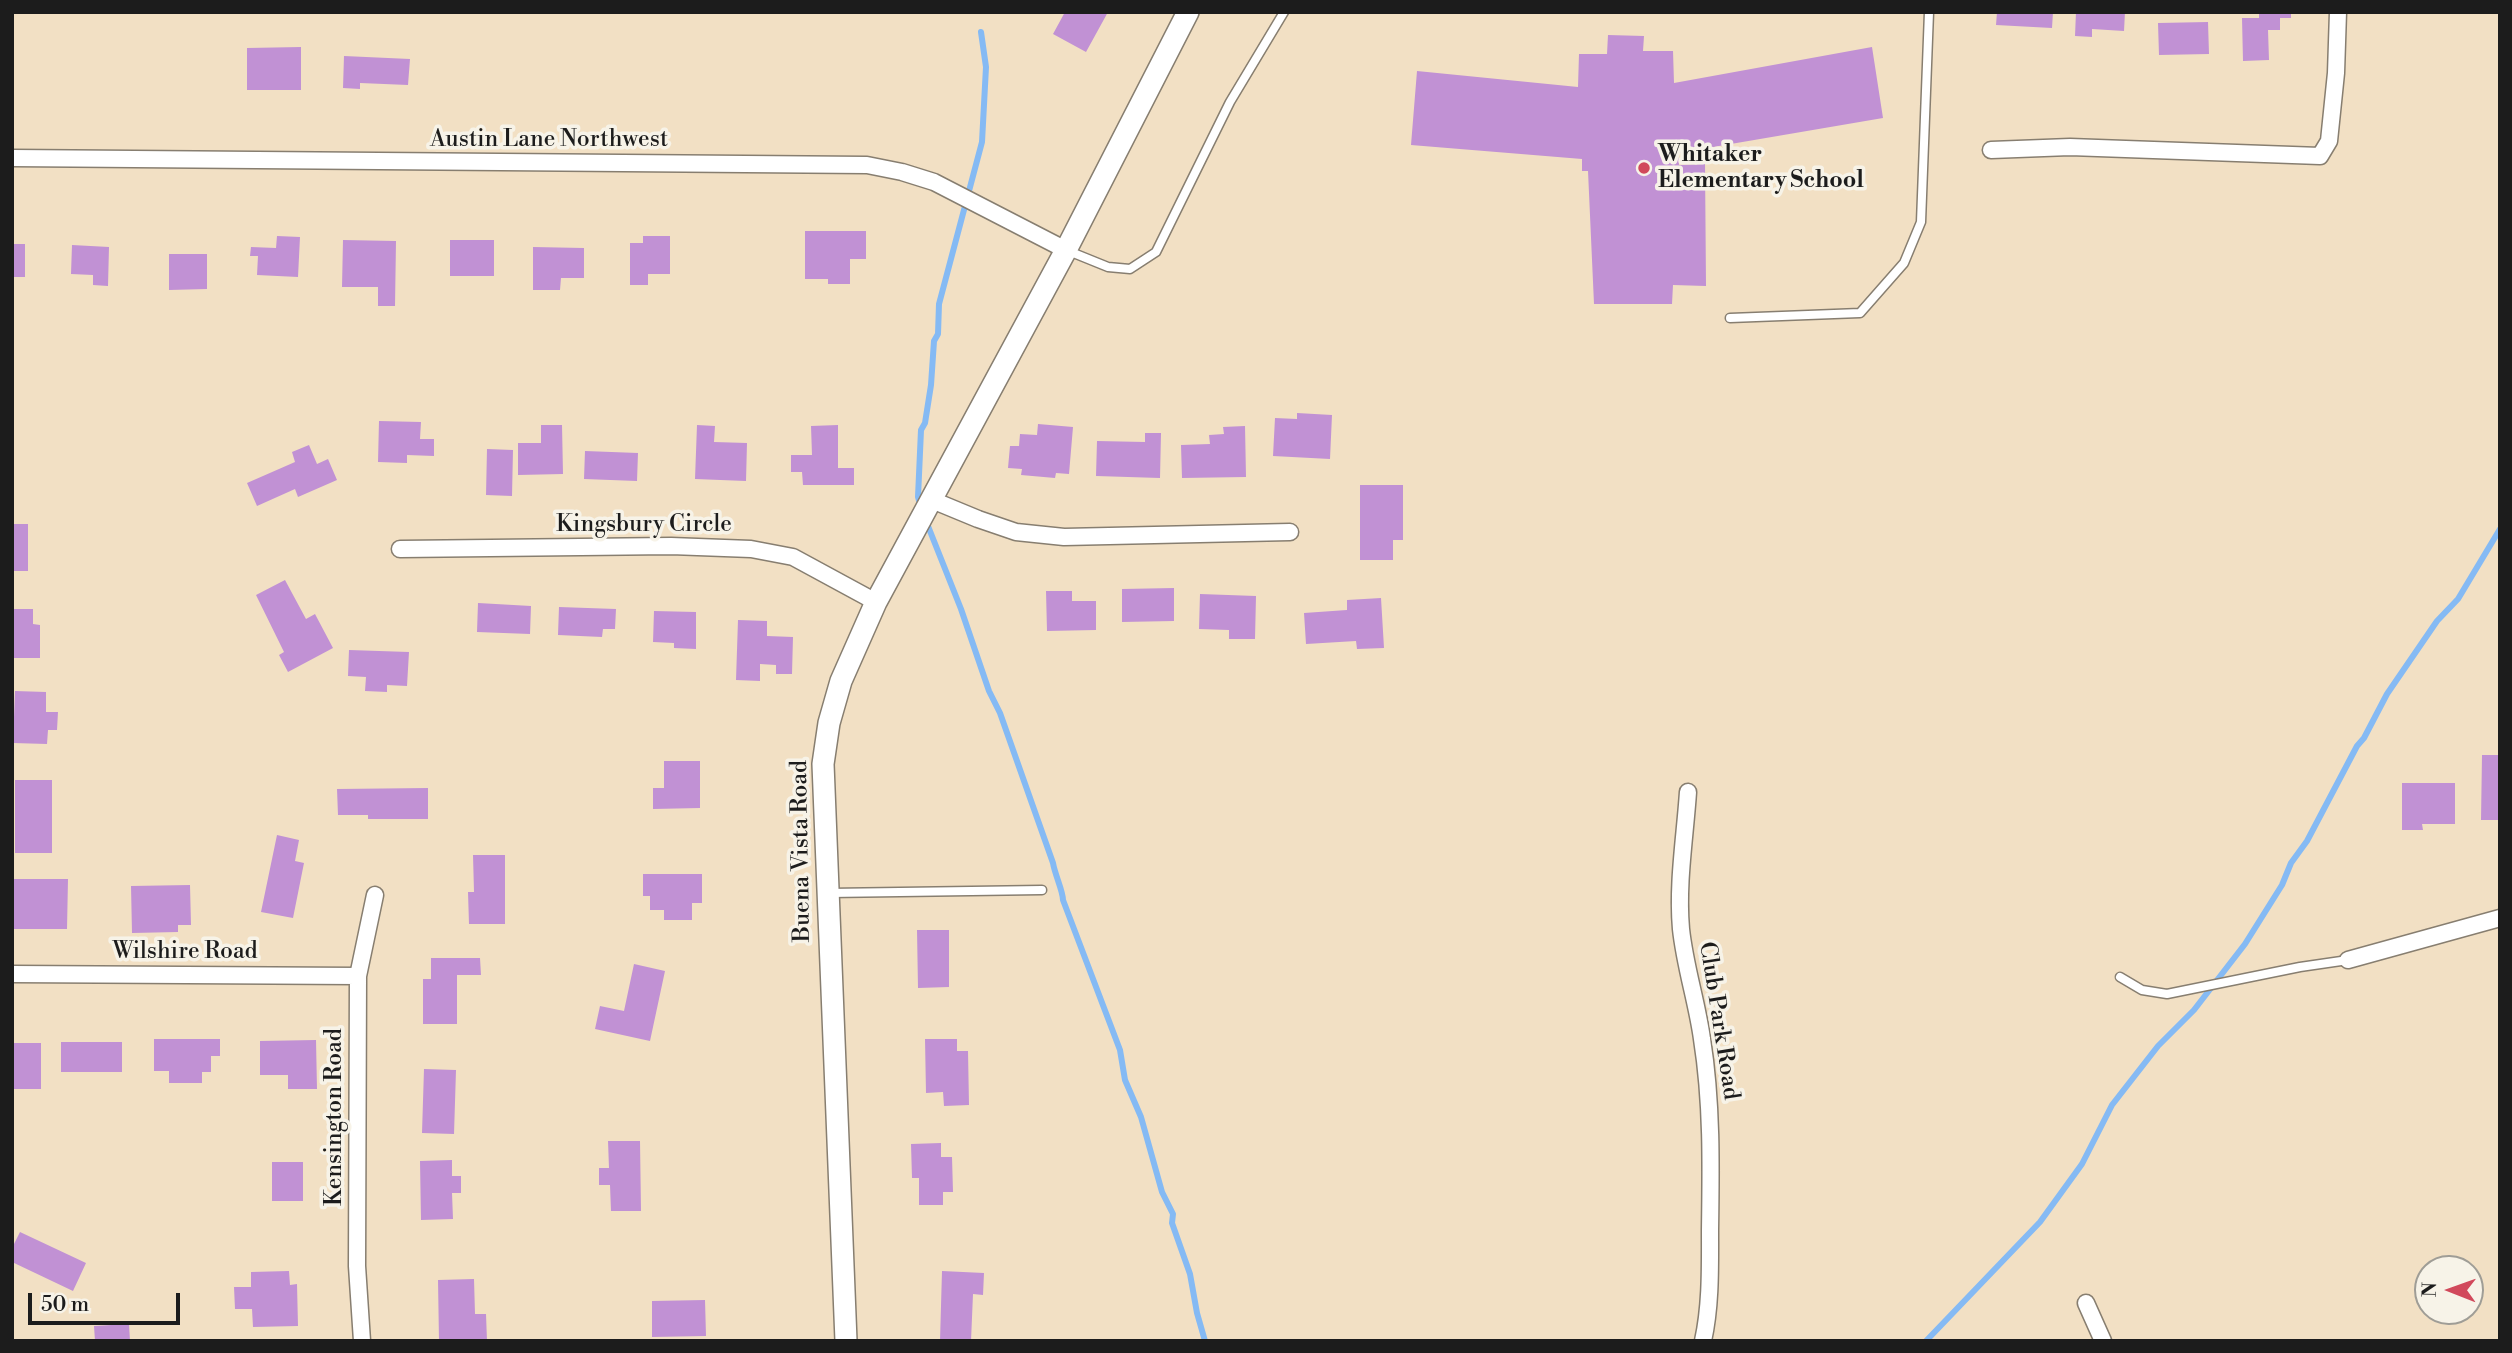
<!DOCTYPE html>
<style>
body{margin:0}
#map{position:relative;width:2512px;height:1353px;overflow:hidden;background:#f2e0c4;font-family:"Libre Bodoni",serif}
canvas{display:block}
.frame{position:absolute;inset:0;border:14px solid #1c1c1c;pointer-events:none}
.north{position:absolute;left:2414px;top:1255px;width:70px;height:70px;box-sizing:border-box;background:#f7f3e8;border:2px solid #9f9d96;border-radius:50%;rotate:271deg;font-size:19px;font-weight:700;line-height:28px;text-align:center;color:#1c1c1c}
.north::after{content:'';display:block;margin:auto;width:24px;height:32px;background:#d1495b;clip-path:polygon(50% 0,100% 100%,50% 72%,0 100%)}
.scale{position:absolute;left:28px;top:1293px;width:152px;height:32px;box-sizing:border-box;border:4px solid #1c1c1c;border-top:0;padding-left:9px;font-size:21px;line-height:24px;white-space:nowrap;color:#1c1c1c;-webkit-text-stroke:5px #f7f3e8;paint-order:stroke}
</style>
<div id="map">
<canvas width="2512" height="1353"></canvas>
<div class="frame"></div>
<div class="north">N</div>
<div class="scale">50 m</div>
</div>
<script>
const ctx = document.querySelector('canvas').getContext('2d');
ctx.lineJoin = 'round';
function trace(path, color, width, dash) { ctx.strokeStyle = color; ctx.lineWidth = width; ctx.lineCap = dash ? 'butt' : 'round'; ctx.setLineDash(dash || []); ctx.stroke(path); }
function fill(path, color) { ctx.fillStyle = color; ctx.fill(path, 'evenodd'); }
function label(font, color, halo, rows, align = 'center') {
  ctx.font = font + ' "Libre Bodoni",serif'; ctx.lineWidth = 7; ctx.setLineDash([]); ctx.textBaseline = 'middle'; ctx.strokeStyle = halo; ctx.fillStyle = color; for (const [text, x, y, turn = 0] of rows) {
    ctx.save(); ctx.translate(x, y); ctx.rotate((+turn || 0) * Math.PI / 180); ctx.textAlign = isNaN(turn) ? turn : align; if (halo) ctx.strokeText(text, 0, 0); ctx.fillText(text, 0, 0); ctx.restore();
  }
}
const stream = new Path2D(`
 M921,508L918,497L921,430L925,423L931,385L934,341L938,334L939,304L982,142L986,67L981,32
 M926,521L961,609L989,691L1000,713L1053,863C1055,875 1063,891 1063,900L1120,1050L1125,1080L1141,1117L1162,1192L1173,1214L1172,1223L1190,1274L1197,1313L1205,1341
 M1926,1341L2040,1222L2082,1164L2112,1105L2158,1046L2194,1010L2245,944L2282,885L2291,863L2307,841L2357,746L2364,738L2387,694L2437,621L2458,599L2500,529`);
const building = new Path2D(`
 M1065,12H1108L1086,52L1053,34Z
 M1997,12H2053L2052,28L1996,25Z
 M2076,12H2125L2124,31L2092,29V37L2075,36Z
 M2259,12H2291V18H2280V30H2268L2269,60L2243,61L2242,18H2259Z
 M2208,22L2209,54L2159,55L2158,23Z
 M1608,35L1644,36L1643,51H1673L1674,83L1872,47L1883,118L1678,153L1679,165L1705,164L1706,286L1673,285L1672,304H1594L1588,171H1582V159L1411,145L1417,71L1578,87L1579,54H1607Z
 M301,47V90H247V48Z
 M344,56L410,59L408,85L360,83V89L343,88Z
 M805,231H866V259H850V284H828V279H805Z
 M277,236L300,237L298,277L257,275L258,256H250L251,247L276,248Z
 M643,236H670V274H648V285H630V243H643Z
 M343,240L396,241L395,306H378V287H342Z
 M450,240H494V276H450Z
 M12,244H25V277H12Z
 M72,245L109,247L108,286L93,285V275L71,274Z
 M533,247L584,248V278H561L560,290H533Z
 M169,254H207V289L169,290Z
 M1297,413L1332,415L1330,459L1273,456L1275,418L1297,419Z
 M379,421L421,422L420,439H434V456L407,455V463L378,462Z
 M1038,424L1073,427L1069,474L1056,473L1055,478L1021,475L1022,469L1008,468L1010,446H1019L1020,434L1037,435Z
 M541,425H562L563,474L518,475V443H541Z
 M697,425L715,426L714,442L747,443L746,481L695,479Z
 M838,425V468H854V485H803L802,472H791V455H812L811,426Z
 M1245,426L1246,477L1182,478L1181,445L1210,444L1209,435L1224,434L1223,427Z
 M1145,433H1161L1160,478L1096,476L1097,441L1145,442Z
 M309,445L317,464L328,459L337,480L298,497L295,489L257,506L247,483L295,462L292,452Z
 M487,449L513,450L512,496L486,495Z
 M585,451L638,453L637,481L584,479Z
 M1360,485H1403V540H1393V560H1360Z
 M12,524H28V571H12Z
 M285,580L306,619L315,614L333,648L288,672L279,655L284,652L256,595Z
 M1174,588V621L1122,622V589Z
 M1046,591H1072V601H1096V630L1047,631Z
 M1200,594L1256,596L1255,639H1229V630L1199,629Z
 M1381,598L1384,648L1357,649L1356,641L1306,644L1304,613L1347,610V600Z
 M478,603L531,606L530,634L477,632Z
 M559,607L616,609L615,629H603L602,637L558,635Z
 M12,609H33V624L40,625V658H12Z
 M654,611L696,612V649L674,648V643L653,642Z
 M738,620L767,621V636L793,637L792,674H776V665L760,664V681L736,680Z
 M349,650L409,652L407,686L387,685V692L365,691L366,677L348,676Z
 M15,691L46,692V712H58L57,730H48L47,744L13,743Z
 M2482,755H2500V820H2481Z
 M664,761H700V808L653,809V788H664Z
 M15,780H52V853H15Z
 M2402,783H2455V824H2422L2423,830H2402Z
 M428,788V819H368V815H338L337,789Z
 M277,835L299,840L295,861L304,863L293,918L261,912Z
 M473,855H505V924H469L468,892H474Z
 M643,874H702V903H692V920H664V910H650V896H643Z
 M14,879H68L67,929H14Z
 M190,885L191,925H178V932L132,933L131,886Z
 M917,930H949V987L918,988Z
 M431,958H480L481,975H457V1024H423V979H431Z
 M634,964L665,971L650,1041L595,1029L600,1006L624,1011Z
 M154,1039H220V1056H211V1072H202V1083H169V1071H154Z
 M925,1039H957V1051H968L969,1105L944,1106L943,1092L926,1093Z
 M316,1040L317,1089H288V1075H260V1041Z
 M61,1042H122V1072H61Z
 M12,1043H41V1089H12Z
 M424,1069L456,1070L454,1134L422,1133Z
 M608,1141H640L641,1211H611L610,1185H599V1168H609Z
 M941,1143V1157H952L953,1192H943V1205H919V1178H912L911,1144Z
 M452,1160V1176H461V1193H452L453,1219L421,1220L420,1161Z
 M272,1162H303V1201H272Z
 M20,1232L86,1263L73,1291L12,1262V1248Z
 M289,1271L290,1285L297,1284L298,1326L253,1327L252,1309H235L234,1287H251V1272Z
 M942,1271L984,1273L983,1295L973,1294L971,1341H940Z
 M474,1279L475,1314H486L487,1341H439L438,1280Z
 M705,1300L706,1336L652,1337V1301Z
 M129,1324L130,1341H95L94,1326Z`);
const service = new Path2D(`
 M1066,250L1108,267L1130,269L1156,252L1230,102L1284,12
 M1730,318L1860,313L1904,263L1921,222L1929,12
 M829,893L1042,890
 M2120,977L2142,990L2167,994L2300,967L2348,960`);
const minor = new Path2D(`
 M1991,150L2070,147L2320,156L2329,141L2336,73L2338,12
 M12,158L867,165L902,172L934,182L1066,250
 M932,500L978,519L1016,532L1064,537L1290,532
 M400,549L671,546L751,549L793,557L876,602
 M1688,792C1685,837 1677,884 1681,929C1685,967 1697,1002 1702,1039C1712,1102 1711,1166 1710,1230C1710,1266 1711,1305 1703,1341
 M2348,960L2500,918
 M12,974L358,976
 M2086,1303L2103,1341
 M362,1341L357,1266L358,976L375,895`);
const tertiary = new Path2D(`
 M846,1341L823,764L829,723L841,681L876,602L1066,250L1188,12`);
const markers = [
 [1644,168,7,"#d1495b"]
];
const streetNames = [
 ["Austin Lane Northwest",549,140],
 ["Kingsbury Circle",644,525],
 ["Buena Vista Road",802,851,-91],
 ["Wilshire Road",185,952],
 ["Club Park Road",1718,1021,81],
 ["Kensington Road",335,1117,-90]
];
const poiNames = [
 ["Whitaker",1658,155],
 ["Elementary School",1658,181]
];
trace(stream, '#85baf4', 6);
fill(building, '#c191d4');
trace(service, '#877e70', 11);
trace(minor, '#877e70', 19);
trace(tertiary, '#877e70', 24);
trace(service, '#fff', 8);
trace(minor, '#fff', 16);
trace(tertiary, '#fff', 21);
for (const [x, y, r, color] of markers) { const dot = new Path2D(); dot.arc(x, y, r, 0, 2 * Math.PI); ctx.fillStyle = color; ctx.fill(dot); trace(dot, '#f7f3e8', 2.5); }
label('23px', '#1c1c1c', '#f7f3e8', streetNames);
label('bold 23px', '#1c1c1c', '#f7f3e8', poiNames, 'left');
</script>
